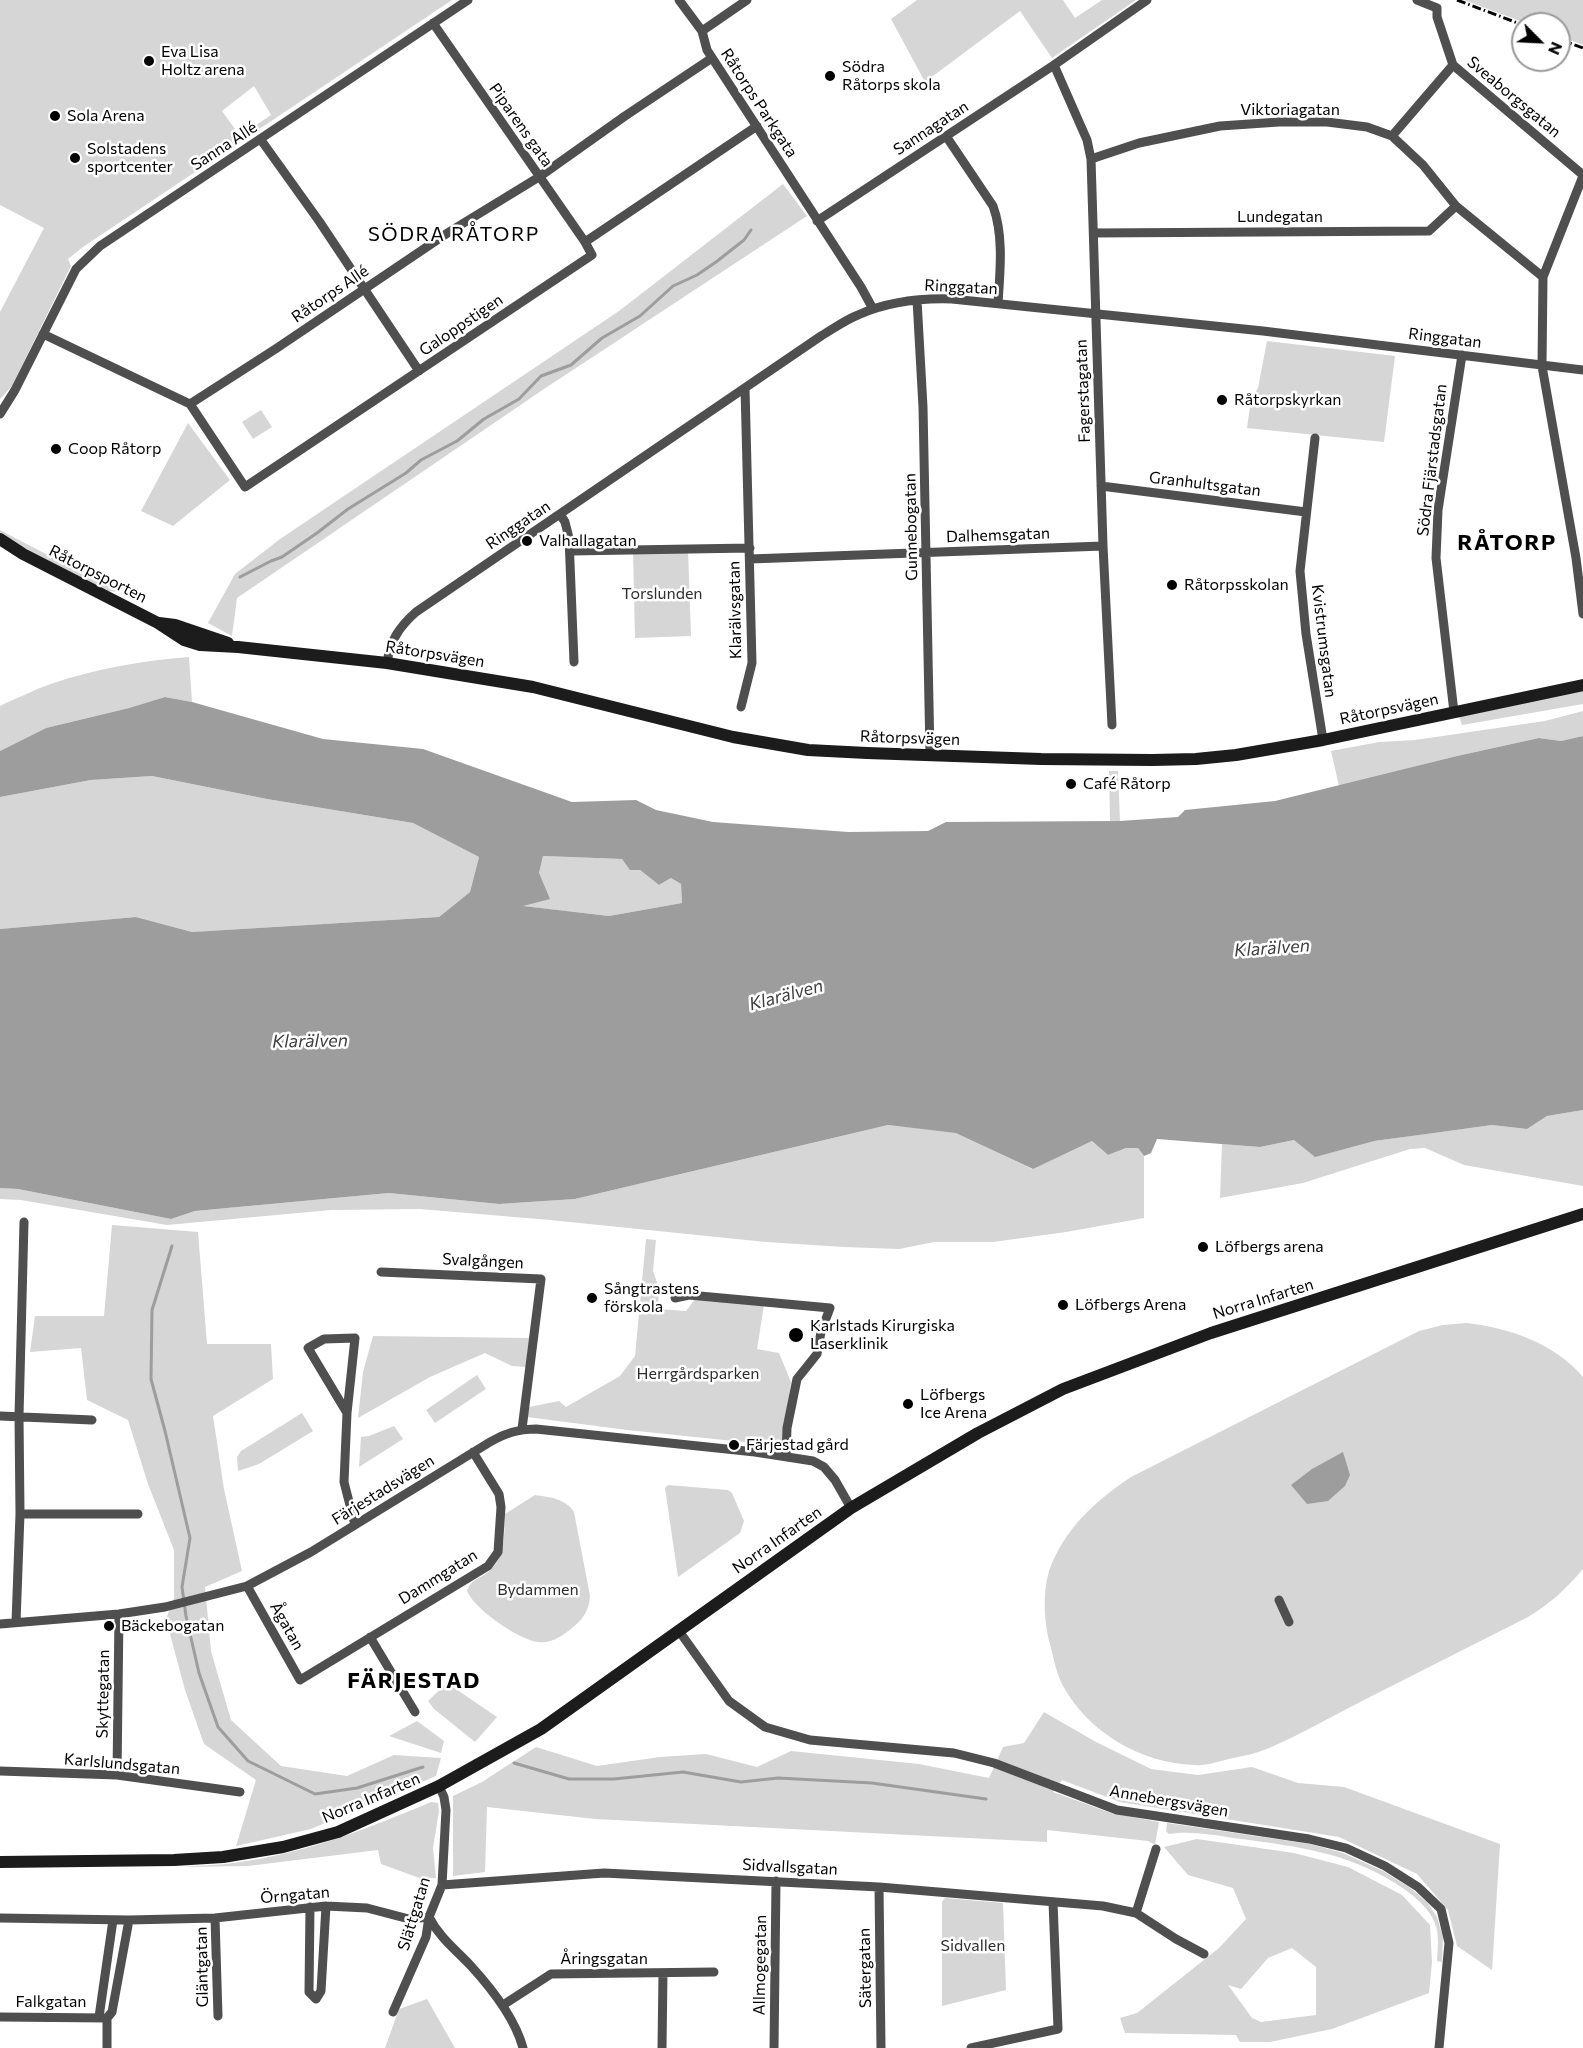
<!DOCTYPE html>
<meta charset="utf-8">
<style>
body{margin:0}
#map{position:relative;width:1583px;height:2048px;overflow:hidden;background:#fff;font-family:Commissioner,sans-serif}
canvas{display:block}
.north{position:absolute;left:1511px;top:12px;width:60px;height:60px;box-sizing:border-box;background:#fff;border:2px solid #999;border-radius:50%;rotate:114deg;font-size:16px;font-weight:700;line-height:24px;text-align:center;color:#000}
.north::after{content:'';display:block;margin:auto;width:21px;height:27px;background:#000;clip-path:polygon(50% 0,100% 100%,50% 72%,0 100%)}
</style>
<div id="map">
<canvas width="1583" height="2048"></canvas>
<div class="north">N</div>
</div>
<script>
const ctx = document.querySelector('canvas').getContext('2d');
ctx.lineJoin = 'round';
function fill(path, color) { ctx.fillStyle = color; ctx.fill(path, 'evenodd'); }
function trace(path, color, width, dash) { ctx.strokeStyle = color; ctx.lineWidth = width; ctx.lineCap = dash ? 'butt' : 'round'; ctx.setLineDash(dash || []); ctx.stroke(path); }
function label(font, color, halo, rows, align = 'center') {
  ctx.font = font + ' Commissioner,sans-serif'; ctx.lineWidth = 5; ctx.setLineDash([]); ctx.textBaseline = 'middle'; ctx.strokeStyle = halo; ctx.fillStyle = color; for (const [text, x, y, turn = 0] of rows) {
    ctx.save(); ctx.translate(x, y); ctx.rotate((+turn || 0) * Math.PI / 180); ctx.textAlign = isNaN(turn) ? turn : align; if (halo) ctx.strokeText(text, 0, 0); ctx.fillText(text, 0, 0); ctx.restore();
  }
}
const green = new Path2D(`
 M0,0H452L83,247L68,259L71,266L12,386L0,399V312L44,228L0,205ZM254,86L271,115L240,136L222,111Z
 M917,0H1063L1075,18L1102,0H1136L1052,58L1020,11L925,82L891,19Z
 M1464,0H1583V45L1559,36V24H1528Z
 M783,184L807,216L544,389L237,598L232,636L208,623L235,574L280,539L619,311Z
 M1267,341L1395,356L1384,442L1247,428L1251,399L1258,388Z
 M261,410L272,427L253,439L242,422Z
 M188,423L230,480L173,526L141,511Z
 M0,530L105,585L121,590L119,592L107,591L0,535Z
 M688,550L691,636L635,638L633,552Z
 M189,657L192,702L165,697L129,708L46,728L0,751V706L6,703C20,697 34,690 48,685C90,670 145,660 189,657Z
 M1583,690V704L1462,725L1459,716Z
 M1583,711V736L1561,741L1539,738L1457,756L1339,786L1331,751L1379,742L1415,740L1545,721Z
 M1109,771H1118L1120,821H1110Z
 M152,776L267,799L413,823L479,857L470,892L439,917L192,932L136,917L0,929V797L91,780Z
 M543,856L622,859L630,869L640,870L659,885L671,878L681,884L682,903L609,916L521,906L539,873Z
 M1583,1110V1186L1464,1165L1425,1148L1410,1149L1303,1183L1220,1198L1222,1144L1260,1147L1294,1140L1374,1141L1492,1125L1527,1129L1547,1116Z
 M888,1125L956,1132L1032,1169L1092,1141L1108,1155L1126,1148H1138L1144,1156V1218L1066,1232L993,1242H934L899,1249L844,1247L766,1242L550,1220L420,1209L331,1210L167,1225L21,1200L0,1199V1188L18,1189L171,1219L195,1211L389,1193L499,1204L575,1199Z
 M112,1225L198,1232L207,1344H271L273,1379L213,1416L224,1489L242,1571L205,1587L211,1651L231,1720L281,1766L347,1776L394,1755L441,1758L436,1776L311,1829L236,1846L256,1780L204,1744L185,1690L166,1619L174,1598V1550L148,1484L128,1420L87,1400L81,1348L30,1352L35,1316H104Z
 M646,1239L656,1240L653,1271L659,1288L658,1309L686,1311L695,1299L764,1305L757,1349L779,1353L791,1382L782,1446L627,1430L527,1417L529,1407L559,1401L566,1407L620,1376L635,1356Z
 M1466,1323C1510,1328 1554,1343 1583,1377V1569C1566,1589 1550,1604 1528,1617C1474,1644 1420,1672 1366,1699C1334,1715 1302,1734 1269,1748C1256,1754 1242,1756 1229,1759C1218,1762 1205,1766 1194,1765C1141,1763 1089,1733 1063,1686C1057,1675 1054,1660 1051,1648C1044,1625 1042,1595 1049,1571C1064,1529 1095,1501 1131,1477L1419,1331L1443,1325Z
 M373,1336L529,1338L526,1367L512,1366L485,1353L430,1377L358,1418L363,1372Z
 M477,1375L486,1389L435,1423L426,1410Z
 M302,1413L313,1431L259,1464L238,1471L237,1457L241,1451Z
 M394,1426L403,1439L359,1467L361,1437L369,1436Z
 M668,1485L728,1490L732,1493L744,1521L740,1533L678,1577L665,1488Z
 M535,1495C550,1497 566,1499 574,1512L590,1596C589,1611 583,1619 572,1628C562,1636 551,1644 538,1642C519,1640 474,1609 467,1591C470,1580 479,1579 488,1572C506,1558 504,1535 505,1514Z
 M447,1683L497,1717L475,1742L434,1709L428,1701Z
 M1044,1712L1096,1742L1151,1769L1198,1775L1252,1767L1298,1783L1344,1787L1500,1844L1492,1970L1457,1946L1448,1910L1417,1874L1339,1837L1120,1802L1062,1780L1053,1792L1111,1813L1159,1822L1155,1845L1148,1841L1047,1830V1842L595,1819L487,1807L485,1872L453,1876V1796L482,1782L536,1747L597,1766L660,1757L706,1754L757,1767L791,1751L919,1764L989,1778L1003,1747L1024,1743Z
 M417,1721L444,1741L441,1753L389,1736Z
 M431,1802L438,1803L439,1811L433,1848L436,1878L422,1879L381,1864L378,1850L248,1866L183,1867C204,1865 226,1865 247,1861C311,1851 372,1827 431,1802Z
 M1167,1823L1310,1844L1343,1853L1383,1871L1409,1887L1427,1902L1437,1917L1443,1937L1442,1962L1437,1961C1438,1946 1440,1930 1432,1917C1423,1902 1409,1892 1395,1883C1345,1852 1299,1847 1242,1839C1218,1836 1193,1830 1169,1834L1166,1831Z
 M1197,1839L1294,1853L1348,1867L1402,1895L1430,1925L1432,1962L1429,1993L1332,2029L1270,2042H1240L1236,2035L1125,2033L1120,2018L1137,2013L1219,1948L1246,1919L1233,1888L1188,1875L1164,1847ZM1292,1948L1316,1967V2015L1261,2022L1252,2018L1228,1985L1241,1989L1268,1958Z
 M945,1898L1003,1903L1006,1990L942,2006V1902Z
 M427,1999L455,2048H385L399,2009Z`);
const water = new Path2D(`
 M165,697L192,702L323,739L423,749L572,802L636,800L656,810L713,822L848,832L928,831L946,822L1120,821L1178,817L1185,810L1275,801L1457,756L1539,738L1561,741L1583,736V1110L1547,1116L1527,1129L1492,1125L1434,1133L1374,1141L1315,1157L1294,1140L1260,1147L1157,1139L1151,1153L1144,1156L1138,1148H1126L1108,1155L1092,1141L1033,1169L956,1133L888,1125L575,1199L499,1204L389,1193L195,1211L171,1219L18,1189L0,1188V929L136,917L192,932L439,917L470,892L479,857L413,823L267,799L152,776L91,780L0,797V751L46,728L129,708ZM543,856L622,859L630,870H640L659,885L671,878L681,884L682,903L609,916L523,906L550,899L539,873Z
 M1343,1452L1350,1475L1345,1486L1328,1501L1307,1504L1291,1485L1312,1469Z`);
const stream = new Path2D(`
 M240,577L271,561L282,557L317,533L348,509L406,473L421,460L457,441L484,419L519,399L541,376L571,365L602,338L640,316L673,286L697,275L716,262L744,240L751,230
 M172,1246L152,1310L151,1379L165,1431L190,1538L182,1587L186,1616L199,1673L218,1727L248,1761L315,1794L357,1788L423,1767
 M514,1763L569,1779H614L683,1772L741,1782L778,1778L872,1783L986,1799`);
const street = new Path2D(`
 M679,0L702,31L707,50L861,287L873,309
 M1417,0L1437,8V17L1453,65
 M433,23L585,242
 M702,31L747,0
 M1054,65L1087,140L1091,159L1103,546L1112,725
 M1453,65L1583,175
 M946,136L993,206C1004,236 1000,272 998,303
 M1392,136L1453,65
 M261,140L319,221L419,371
 M1091,159L1139,143L1220,126L1279,122H1327L1367,127L1392,136L1423,165L1456,206L1543,277
 M1583,176L1543,277L1542,366L1576,558L1583,614
 M817,221L1054,65L1147,0
 M1094,233L1429,231L1456,206
 M917,300L923,407L930,754
 M43,334L190,404L277,348L449,232L539,177L625,116L712,58
 M190,404L245,487L592,255L585,242L757,126
 M0,414L15,390L76,269L100,246L468,0
 M1315,438L1300,571L1306,634L1323,740
 M1101,486L1306,512
 M560,514L565,522L569,538L574,662
 M570,551L750,548
 M750,559L1103,546
 M387,663C390,641 399,627 416,612L821,336C833,329 845,320 858,315C887,302 921,298 952,299L1263,331L1583,370
 M741,707L752,663L745,388
 M1454,712L1436,558L1438,510L1462,355
 M381,1272L541,1279L522,1429
 M675,1298L689,1295L830,1308L821,1332L817,1354L797,1379L787,1428L786,1456
 M347,1413L308,1348L324,1339L355,1338L347,1413L344,1482L355,1525
 M0,1416L92,1420
 M20,1514H138
 M247,1586L300,1680L488,1566L498,1552L501,1507L499,1494L473,1452
 M1279,1600L1289,1622
 M16,1622L20,1514L19,1416L24,1222
 M0,1624L119,1614L165,1607L247,1586L311,1552L490,1442C505,1433 518,1429 536,1429L755,1452L813,1461L824,1467L835,1480L851,1508
 M679,1631L729,1701L765,1727L810,1740L954,1753L994,1763L1117,1810L1309,1839L1346,1848L1385,1866L1418,1887L1441,1909L1449,1943L1439,2048
 M370,1637L415,1712
 M0,1771L117,1775L240,1792
 M117,1775L119,1614
 M442,1885L604,1873L879,1887L1103,1906L1136,1913L1176,1939L1204,1954
 M879,1887L881,2048
 M310,1907L309,1992L316,1999L321,1991L326,1906
 M1136,1913L1156,1849
 M429,1917C439,1937 456,1950 471,1966C492,1989 515,2018 523,2048
 M0,1918L129,1920L215,1918L326,1906L367,1908L409,1919L429,1917
 M215,1918L218,2016
 M503,2005L551,1974L714,1972
 M393,2012L426,1937L429,1917L442,1885L446,1810L444,1797L439,1786
 M0,2017L107,2018
 M99,2017L113,1920
 M107,2018L112,2012L129,1920
 M107,2018V2048
 M662,2048L663,1973
 M774,2048L776,1881
 M971,2048L1058,2029L1053,1902`);
const secondary = new Path2D(`
 M0,539L23,554L158,623L184,640L200,645L238,647L387,663L533,687L733,737L808,750L867,753L1041,759L1152,760L1196,759L1236,755L1323,740L1583,685
 M159,623L175,625L228,643
 M0,1862L174,1860L223,1857L283,1847L338,1832L439,1786L541,1729L851,1508L978,1433L1063,1389L1211,1333L1583,1214`);
const rail = new Path2D(`
 M1457,0L1523,25
 M1559,39L1583,48`);
const markers = [
 [149,61,6,"#000"],
 [830,76,6,"#000"],
 [55,116,6,"#000"],
 [75,158,6,"#000"],
 [1222,400,6,"#000"],
 [56,449,6,"#000"],
 [527,541,6,"#000"],
 [1172,585,6,"#000"],
 [1071,784,6,"#000"],
 [1203,1247,6,"#000"],
 [592,1298,6,"#000"],
 [1063,1305,6,"#000"],
 [796,1335,8,"#000"],
 [908,1404,6,"#000"],
 [734,1445,6,"#000"],
 [109,1626,6,"#000"]
];
const poiNames = [
 ["Eva Lisa",161,52],
 ["Holtz arena",161,70],
 ["Södra",842,67],
 ["Råtorps skola",842,85],
 ["Sola Arena",67,116],
 ["Solstadens",87,149],
 ["sportcenter",87,167],
 ["Råtorpskyrkan",1234,400],
 ["Coop Råtorp",68,449],
 ["Valhallagatan",539,541],
 ["Råtorpsskolan",1184,585],
 ["Café Råtorp",1083,784],
 ["Löfbergs arena",1215,1247],
 ["Sångtrastens",604,1289],
 ["förskola",604,1307],
 ["Löfbergs Arena",1075,1305],
 ["Karlstads Kirurgiska",810,1326],
 ["Laserklinik",810,1344],
 ["Löfbergs",920,1395],
 ["Ice Arena",920,1413],
 ["Färjestad gård",746,1445],
 ["Bäckebogatan",121,1626]
];
const streetNames = [
 ["Sveaborgsgatan",1514,97,40],
 ["Råtorps Parkgata",759,103,57],
 ["Viktoriagatan",1290,110],
 ["Piparens gata",521,125,55],
 ["Sannagatan",931,128,-33],
 ["Sanna Allé",224,146,-33],
 ["Lundegatan",1280,217],
 ["Ringgatan",961,287,3],
 ["Råtorps Allé",330,294,-34],
 ["Galoppstigen",461,325,-34],
 ["Ringgatan",1445,338,7],
 ["Fagerstagatan",1083,391,-92],
 ["Södra Fjärstadsgatan",1432,460,-83],
 ["Granhultsgatan",1205,484,7],
 ["Ringgatan",518,525,-34],
 ["Gunnebogatan",911,527,-91],
 ["Dalhemsgatan",998,535,-2],
 ["Råtorpsporten",98,574,27],
 ["Klarälvsgatan",735,610,-91],
 ["Kvistrumsgatan",1324,641,83],
 ["Råtorpsvägen",435,654,9],
 ["Råtorpsvägen",1389,709,-12],
 ["Råtorpsvägen",910,738,2],
 ["Svalgången",483,1261,3],
 ["Norra Infarten",1263,1299,-17],
 ["Färjestadsvägen",383,1490,-32],
 ["Norra Infarten",777,1540,-35],
 ["Dammgatan",438,1577,-32],
 ["Ågatan",287,1626,61],
 ["Skyttegatan",103,1694,-89],
 ["Karlslundsgatan",122,1764,5],
 ["Norra Infarten",371,1798,-23],
 ["Annebergsvägen",1169,1801,10],
 ["Sidvallsgatan",790,1867,3],
 ["Örngatan",295,1895,-5],
 ["Slättgatan",414,1914,-73],
 ["Åringsgatan",604,1959],
 ["Allmogegatan",760,1965,-89],
 ["Gläntgatan",202,1967,-91],
 ["Sätergatan",865,1968,-91],
 ["Falkgatan",51,2002]
];
const parkNames = [
 ["Torslunden",662,594],
 ["Herrgårdsparken",698,1374],
 ["Bydammen",538,1590],
 ["Sidvallen",973,1946]
];
const waterNames = [
 ["Klarälven",1272,948,-4],
 ["Klarälven",786,995,-15],
 ["Klarälven",310,1041,-1]
];
const quarterNames = [
 ["SÖDRA RÅTORP",454,234]
];
const districtNames = [
 ["RÅTORP",1507,543],
 ["FÄRJESTAD",414,1681]
];
fill(green, '#d6d6d6');
fill(water, '#9d9d9d');
trace(stream, '#9d9d9d', 3);
trace(street, '#4f4f4f', 9);
trace(secondary, '#1c1c1c', 12);
trace(rail, '#000', 3, [9, 3, 1.5, 3]);
for (const [x, y, r, color] of markers) { const dot = new Path2D(); dot.arc(x, y, r, 0, 2 * Math.PI); ctx.fillStyle = color; ctx.fill(dot); trace(dot, '#fff', 2); }
label('16px', '#000', '#fff', poiNames, 'left');
label('16px', '#000', '#fff', streetNames);
label('16px', '#2d2d2d', '#fff', parkNames);
label('italic 18px', '#3e3e3e', '#fff', waterNames);
ctx.letterSpacing = '1.5px';
label('20px', '#000', '#fff', quarterNames);
ctx.letterSpacing = '0px';
ctx.letterSpacing = '1.5px';
label('bold 22px', '#000', '#fff', districtNames);
ctx.letterSpacing = '0px';
</script>
